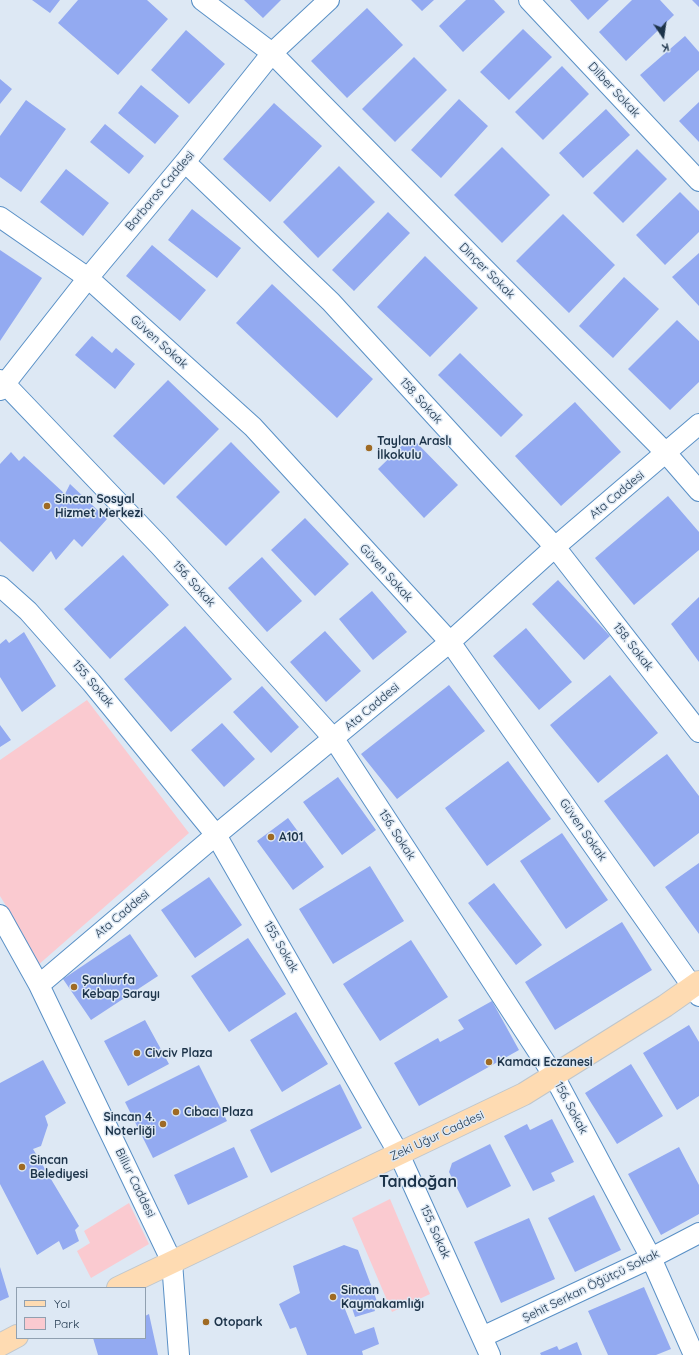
<!DOCTYPE html>
<meta charset="utf-8">
<style>
body{margin:0}
#map{position:relative;width:699px;height:1355px;overflow:hidden;background:#dde8f4;font-family:Quicksand,sans-serif}
canvas{display:block}
.legend{position:absolute;left:16px;top:1287px;width:130px;height:52px;box-sizing:border-box;background:#dde8f4;border:1px solid #90a0b0;margin:0;padding:5px 7px;list-style:none;font-size:12px;color:#1c3349}
.legend li{display:flex;align-items:center;gap:8px;height:20px}
.legend b{width:20px;border:1px solid #90a0b0}
.north{position:absolute;left:643px;top:16px;width:40px;height:40px;-webkit-text-stroke:3px #dde8f4;paint-order:stroke;rotate:167deg;font-size:11px;font-weight:700;line-height:16px;text-align:center;color:#1c3349}
.north::after{content:'';display:block;margin:auto;width:14px;height:18px;background:#1c3349;clip-path:polygon(50% 0,100% 100%,50% 72%,0 100%)}
</style>
<div id="map">
<canvas width="699" height="1355"></canvas>
<ul class="legend">
<li><b style="height:5px;background:#fedbb2"></b>Yol</li>
<li><b style="height:11px;background:#facad0"></b>Park</li>
</ul>
<div class="north">K</div>
</div>
<script>
const ctx = document.querySelector('canvas').getContext('2d');
ctx.lineJoin = 'round';
function fill(path, color) { ctx.fillStyle = color; ctx.fill(path, 'evenodd'); }
function trace(path, color, width, dash) { ctx.strokeStyle = color; ctx.lineWidth = width; ctx.lineCap = dash ? 'butt' : 'round'; ctx.setLineDash(dash || []); ctx.stroke(path); }
function label(font, color, halo, rows, align = 'center') {
  ctx.font = font + ' Quicksand,sans-serif'; ctx.lineWidth = 3; ctx.setLineDash([]); ctx.textBaseline = 'middle'; ctx.strokeStyle = halo; ctx.fillStyle = color; for (const [text, x, y, turn = 0] of rows) {
    ctx.save(); ctx.translate(x, y); ctx.rotate((+turn || 0) * Math.PI / 180); ctx.textAlign = isNaN(turn) ? turn : align; if (halo) ctx.strokeText(text, 0, 0); ctx.fillText(text, 0, 0); ctx.restore();
  }
}
const green = new Path2D(`
 M87,700L189,833L37,966L11,914L0,896V760Z
 M390,1199L430,1294L392,1312L352,1218Z
 M129,1203L149,1244L91,1278L77,1251L90,1243L84,1231Z`);
const building = new Path2D(`
 M32,0H60L50,13Z
 M78,0H147L168,19L118,75L58,23Z
 M244,0H281L263,18Z
 M411,0H434L422,11Z
 M466,0H494L505,12L463,52L439,26Z
 M570,0H609L588,20Z
 M632,0H660L674,15L626,61L599,32Z
 M692,0H699V7Z
 M367,8L403,45L347,98L311,61Z
 M523,29L552,57L509,100L480,72Z
 M186,30L225,64L189,104L151,70Z
 M685,36L699,52V70L664,102L640,75Z
 M414,57L447,90L395,142L362,109Z
 M562,66L589,94L543,140L515,112Z
 M0,79L12,89L0,104Z
 M141,85L179,116L155,144L118,113Z
 M459,99L488,126L441,178L411,150Z
 M26,100L66,129L21,192L0,177V136Z
 M699,102V142L679,121Z
 M274,103L322,146L270,202L223,159Z
 M606,109L630,135L583,178L559,153Z
 M105,124L144,156L129,174L90,142Z
 M502,147L550,195L502,243L454,195Z
 M637,149L667,179L623,223L593,193Z
 M339,166L375,202L318,258L283,222Z
 M66,169L109,203L83,236L40,202Z
 M680,192L699,211V232L665,265L636,235Z
 M192,209L241,248L217,278L168,240Z
 M388,212L410,233L354,291L332,270Z
 M563,214L615,265L569,313L516,261Z
 M152,245L206,290L180,321L126,276Z
 M0,250L42,278L0,341Z
 M699,253V306L672,277Z
 M425,256L478,308L430,357L377,307Z
 M624,277L659,309L613,358L579,326Z
 M272,284L373,379L337,418L236,323Z
 M677,320L699,341V382L670,410L628,369Z
 M92,336L112,353L116,348L135,364L115,389L75,355Z
 M460,353L523,415L501,437L438,375Z
 M168,380L219,429L164,485L113,436Z
 M575,402L621,452L561,506L515,456Z
 M411,437L458,485L424,518L378,469Z
 M231,442L280,492L226,546L176,497Z
 M11,452L19,461L24,456L65,494L70,484L107,519L82,547L74,539L56,560L51,551L33,572L0,541V464Z
 M668,496L699,532V550L634,605L595,558Z
 M305,518L349,564L315,596L271,550Z
 M123,555L169,605L110,659L64,609Z
 M262,557L302,601L267,632L228,588Z
 M558,580L610,636L584,660L532,604Z
 M372,591L407,632L373,660L339,619Z
 M699,597V662L671,624Z
 M185,626L232,679L171,732L124,679Z
 M526,628L572,682L539,710L493,656Z
 M325,631L361,671L326,702L290,662Z
 M24,632L56,686L22,712L0,677V644L6,639L9,643Z
 M610,675L658,733L598,783L550,725Z
 M449,685L485,731L397,799L361,754Z
 M262,686L299,727L271,753L233,712Z
 M222,723L255,759L224,787L191,750Z
 M0,725L11,740L0,747Z
 M667,754L699,796V833L654,867L604,801Z
 M508,761L551,819L487,866L445,808Z
 M338,777L376,830L342,855L303,802Z
 M288,818L324,867L293,890L257,841Z
 M562,833L608,900L566,929L520,861Z
 M699,863V934L665,887Z
 M370,866L404,921L333,964L299,909Z
 M209,877L242,925L195,958L161,910Z
 M494,883L542,945L516,965L468,903Z
 M622,922L652,970L555,1030L525,982Z
 M130,934L158,976L91,1020L63,979Z
 M248,938L286,994L229,1032L191,976Z
 M411,940L448,997L380,1041L343,984Z
 M492,1001L519,1050L419,1106L394,1063L438,1038L440,1042L464,1029L458,1020Z
 M296,1012L328,1064L282,1092L250,1040Z
 M145,1020L169,1064L128,1086L104,1041Z
 M689,1025L699,1042V1096L677,1110L643,1053Z
 M43,1060L66,1103L45,1116L48,1125L41,1146L33,1149L79,1226L75,1230L79,1241L63,1250L59,1241L37,1255L0,1184V1083Z
 M631,1064L663,1116L617,1144L585,1093Z
 M199,1065L227,1121L153,1158L125,1102Z
 M340,1084L362,1128L271,1173L250,1130Z
 M552,1119L574,1162L551,1173L555,1181L533,1191L504,1136L527,1124L530,1130Z
 M490,1144L511,1186L467,1208L449,1172L452,1163Z
 M234,1147L248,1177L188,1205L174,1175Z
 M679,1147L699,1185V1214L661,1235L628,1174Z
 M594,1195L621,1250L575,1272L548,1218Z
 M529,1218L555,1279L501,1303L474,1242Z
 M344,1245L358,1250L378,1304L373,1306L375,1311L355,1317L350,1302L343,1304L355,1334L374,1327L379,1344L362,1351L363,1355H307L296,1327L290,1329L279,1304L300,1293L293,1266Z
 M0,1267L9,1297L0,1301Z
 M644,1287L671,1349L656,1355H608L588,1311Z
 M149,1314L158,1355H98L93,1338H145V1316Z
 M577,1342L582,1355H541L540,1353L557,1346L559,1350Z`);
const minor = new Path2D(`
 M202,0L272,53L666,453L699,491
 M529,0L699,181
 M185,162L331,302L555,547L699,732
 M0,217L88,278L253,427L450,642L699,996
 M0,380L5,384L159,545L334,739L554,1076L651,1258L694,1355
 M0,390L88,278L185,162L272,53L329,0
 M0,586L28,611L91,682L216,835L399,1154L490,1355
 M0,915L39,985L172,1262L179,1355
 M39,985L216,835L450,642L555,547L699,424
 M482,1337L651,1258L699,1233`);
const major = new Path2D(`
 M118,1288L524,1094L665,1006L699,982
 M0,1345L17,1336`);
const markers = [
 [369,448,4,"#9f6a23"],
 [47,506,4,"#9f6a23"],
 [271,837,4,"#9f6a23"],
 [74,987,4,"#9f6a23"],
 [137,1053,4,"#9f6a23"],
 [489,1062,4,"#9f6a23"],
 [176,1112,4,"#9f6a23"],
 [163,1124,4,"#9f6a23"],
 [22,1167,4,"#9f6a23"],
 [333,1297,4,"#9f6a23"],
 [206,1322,4,"#9f6a23"]
];
const streetNames = [
 ["Dilber Sokak",614,90,47],
 ["Barbaros Caddesi",160,191,-50],
 ["Dinçer Sokak",487,271,45],
 ["Güven Sokak",159,342,42],
 ["158. Sokak",421,401,48],
 ["Ata Caddesi",617,495,-40],
 ["Güven Sokak",386,573,48],
 ["156. Sokak",194,584,48],
 ["158. Sokak",633,647,52],
 ["155. Sokak",93,684,50],
 ["Ata Caddesi",372,707,-40],
 ["Güven Sokak",583,830,55],
 ["156. Sokak",397,835,57],
 ["Ata Caddesi",122,914,-40],
 ["155. Sokak",281,947,60],
 ["156. Sokak",571,1108,62],
 ["Zeki Uğur Caddesi",437,1136,-25],
 ["Billur Caddesi",135,1183,64],
 ["155. Sokak",435,1232,66],
 ["Şehit Serkan Öğütçü Sokak",591,1286,-26]
];
const poiNames = [
 ["Taylan Araslı",377,441],
 ["İlkokulu",377,455],
 ["Sincan Sosyal",55,499],
 ["Hizmet Merkezi",55,513],
 ["A101",279,837],
 ["Şanlıurfa",82,980],
 ["Kebap Sarayı",82,994],
 ["Civciv Plaza",145,1053],
 ["Kamacı Eczanesi",497,1062],
 ["Cıbacı Plaza",184,1112],
 ["Sincan 4.",155,1117,"right"],
 ["Noterliği",155,1131,"right"],
 ["Sincan",30,1160],
 ["Belediyesi",30,1174],
 ["Sincan",341,1290],
 ["Kaymakamlığı",341,1304],
 ["Otopark",214,1322]
];
const districtNames = [
 ["Tandoğan",418,1182]
];
fill(green, '#facad0');
fill(building, '#93aaf1');
trace(minor, '#5990c6', 22);
trace(major, '#bfc6cc', 24);
trace(minor, '#fff', 20);
trace(major, '#fedbb2', 22);
for (const [x, y, r, color] of markers) { const dot = new Path2D(); dot.arc(x, y, r, 0, 2 * Math.PI); ctx.fillStyle = color; ctx.fill(dot); trace(dot, '#dde8f4', 1.5); }
label('12px', '#1c3349', '#dde8f4', streetNames);
label('bold 12px', '#1c3349', '#dde8f4', poiNames, 'left');
label('bold 16px', '#1c3349', '#dde8f4', districtNames);
</script>
